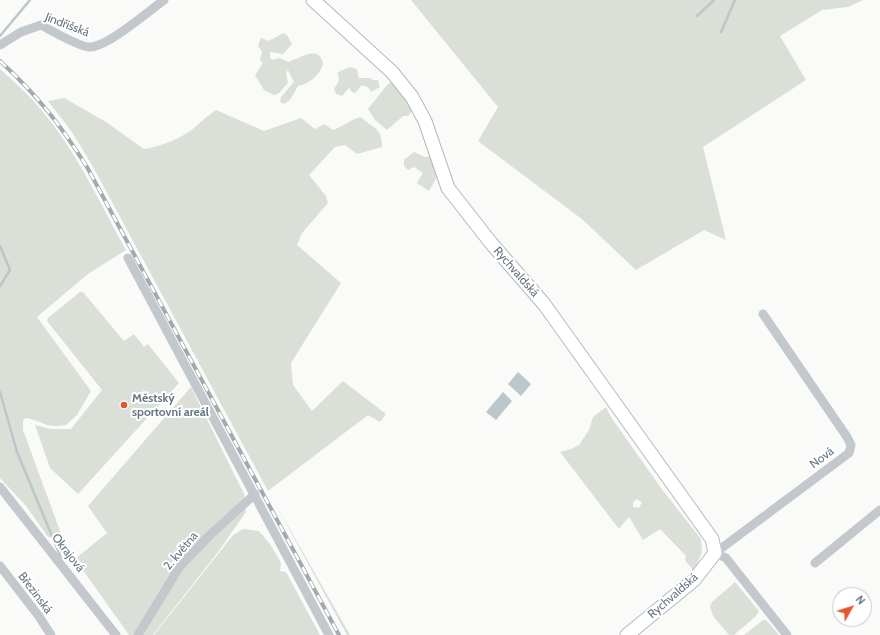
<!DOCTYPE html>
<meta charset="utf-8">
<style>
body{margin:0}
#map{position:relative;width:880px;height:635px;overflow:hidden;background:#fafaf8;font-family:Cabin,sans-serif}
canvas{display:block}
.north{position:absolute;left:832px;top:587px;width:40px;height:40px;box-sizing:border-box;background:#fff;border:1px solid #c1c8cd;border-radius:50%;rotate:51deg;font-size:11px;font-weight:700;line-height:16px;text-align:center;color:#657683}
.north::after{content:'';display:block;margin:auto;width:14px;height:18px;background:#e4572e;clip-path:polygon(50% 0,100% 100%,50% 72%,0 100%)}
</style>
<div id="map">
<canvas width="880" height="635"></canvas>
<div class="north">N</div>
</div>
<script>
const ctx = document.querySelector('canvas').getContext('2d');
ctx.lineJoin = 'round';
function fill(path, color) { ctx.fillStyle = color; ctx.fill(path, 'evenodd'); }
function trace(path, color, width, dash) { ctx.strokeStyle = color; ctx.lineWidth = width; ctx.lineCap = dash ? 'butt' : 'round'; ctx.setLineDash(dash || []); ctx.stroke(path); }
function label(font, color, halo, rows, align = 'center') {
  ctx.font = font + ' Cabin,sans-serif'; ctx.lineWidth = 4; ctx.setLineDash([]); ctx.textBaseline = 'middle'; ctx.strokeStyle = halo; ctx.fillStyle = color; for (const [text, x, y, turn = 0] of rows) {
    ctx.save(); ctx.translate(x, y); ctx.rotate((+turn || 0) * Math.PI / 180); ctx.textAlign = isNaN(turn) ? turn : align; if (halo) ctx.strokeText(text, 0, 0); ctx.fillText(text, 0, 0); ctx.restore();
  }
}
const green = new Path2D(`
 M411,0H863L848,7L822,10L780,36L806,80L703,147L726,240L704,230L636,270L583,220L478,141L498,107Z
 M283,33L287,35L292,44L283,54L270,52V58L273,60C279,57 282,58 288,62C297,60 320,43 323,64C320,75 309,84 298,86L290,100L284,104L280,102L281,97L294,82L288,70L286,73L288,83L279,93L274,95L264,90L255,75L263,63L260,60L262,52L258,46L261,38L269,41Z
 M350,67L357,69L359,78H370L373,80H378L380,87L371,92L369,88L362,85L355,93L352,92L349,88L342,96L336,94L334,89L339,81L338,72Z
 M0,69C17,84 33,99 47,117C79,157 101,205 126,250L88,274L37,317L91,391L77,415L66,425C46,429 43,421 26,418L23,420V430L60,531V536L53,538L48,537L26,506L0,478Z
 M391,82L398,86L413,110L408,116H403L387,130L375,120L368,109L387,85Z
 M64,98L106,122L144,149C160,147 182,138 194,128C201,122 207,116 216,110L264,131L301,118L315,129L324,124L333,130C344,126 349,120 361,117C373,129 382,127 382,147L357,154L345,145L335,147L309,175L326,196L328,203L302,233L297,245L341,283L291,363L293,385L312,411L343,381L386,414L380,422L368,415L268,491L92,165L72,132L48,101Z
 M414,152L425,157L431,156L437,177L429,191L417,183L423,173L414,167L408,170L404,166V160Z
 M80,292H83L124,341L134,334L144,347L148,344L179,383L78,494L50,468L35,425L51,429H71L102,390L47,321L48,318Z
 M191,387L244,494L246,512L218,552L153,635H129L75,559L107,533L88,506Z
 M606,407L611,417L661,488L701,539L702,552L694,571L685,560L686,556L660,529L643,540L629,517L619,529L560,452L571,449L579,445L589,430L593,417ZM636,499L642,502L639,508L633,507V503Z
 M271,496L350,635H347Z
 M243,529L259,531L270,544L281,563L280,571L286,572L320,635H154L233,535Z
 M735,582L759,611L756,616L734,635H729L713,616L710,606L712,602Z
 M763,620H766L779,635H744Z`);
const water = new Path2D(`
 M518,372L531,384L521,396L508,384Z
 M503,392L512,401L496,420L486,412Z`);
const stream = new Path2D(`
 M697,16L714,0
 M721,32L735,0
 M0,36L30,0
 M0,246L10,270L0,286
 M0,392L17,452L62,560`);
const street = new Path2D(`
 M0,45L21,32L41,25C50,30 80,47 89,47C106,48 149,11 164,0
 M128,258L329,635
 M763,314L847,437L851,445L849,453L715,553L726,558L787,635
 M0,487L116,635
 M815,563L880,510
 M0,566L38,615L51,635
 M138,635L180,566L210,535L255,494`);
const secondary = new Path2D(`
 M313,0L392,72L412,97L425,121L448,188L491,243L544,304L712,539L715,553L694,580L627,635`);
const rail = new Path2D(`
 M0,61C38,96 60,124 87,167L339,635`);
const markers = [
 [124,405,4,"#e4572e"]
];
const streetNames = [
 ["Jindřišská",67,25,21],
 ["Rychvaldská",516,272,49],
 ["Nová",822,458,-37],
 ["2. května",181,551,-50],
 ["Okrajová",68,553,52],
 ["Březinská",35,593,53],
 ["Rychvaldská",673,596,-41]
];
const poiNames = [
 ["Městský",132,398],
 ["sportovní areál",132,412]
];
fill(green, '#dadfd7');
fill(water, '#bbc7cb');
trace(stream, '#bbc7cb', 2.5);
trace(secondary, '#b3babf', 15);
trace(street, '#c3c8cc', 9);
trace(secondary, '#fff', 13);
trace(rail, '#a2aab0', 4);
trace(rail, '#fff', 2.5, [8]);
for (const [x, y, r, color] of markers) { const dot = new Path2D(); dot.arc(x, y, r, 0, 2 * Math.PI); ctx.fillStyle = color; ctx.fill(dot); trace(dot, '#fff', 1.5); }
label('12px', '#657683', '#fff', streetNames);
label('bold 12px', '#657683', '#fff', poiNames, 'left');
</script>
